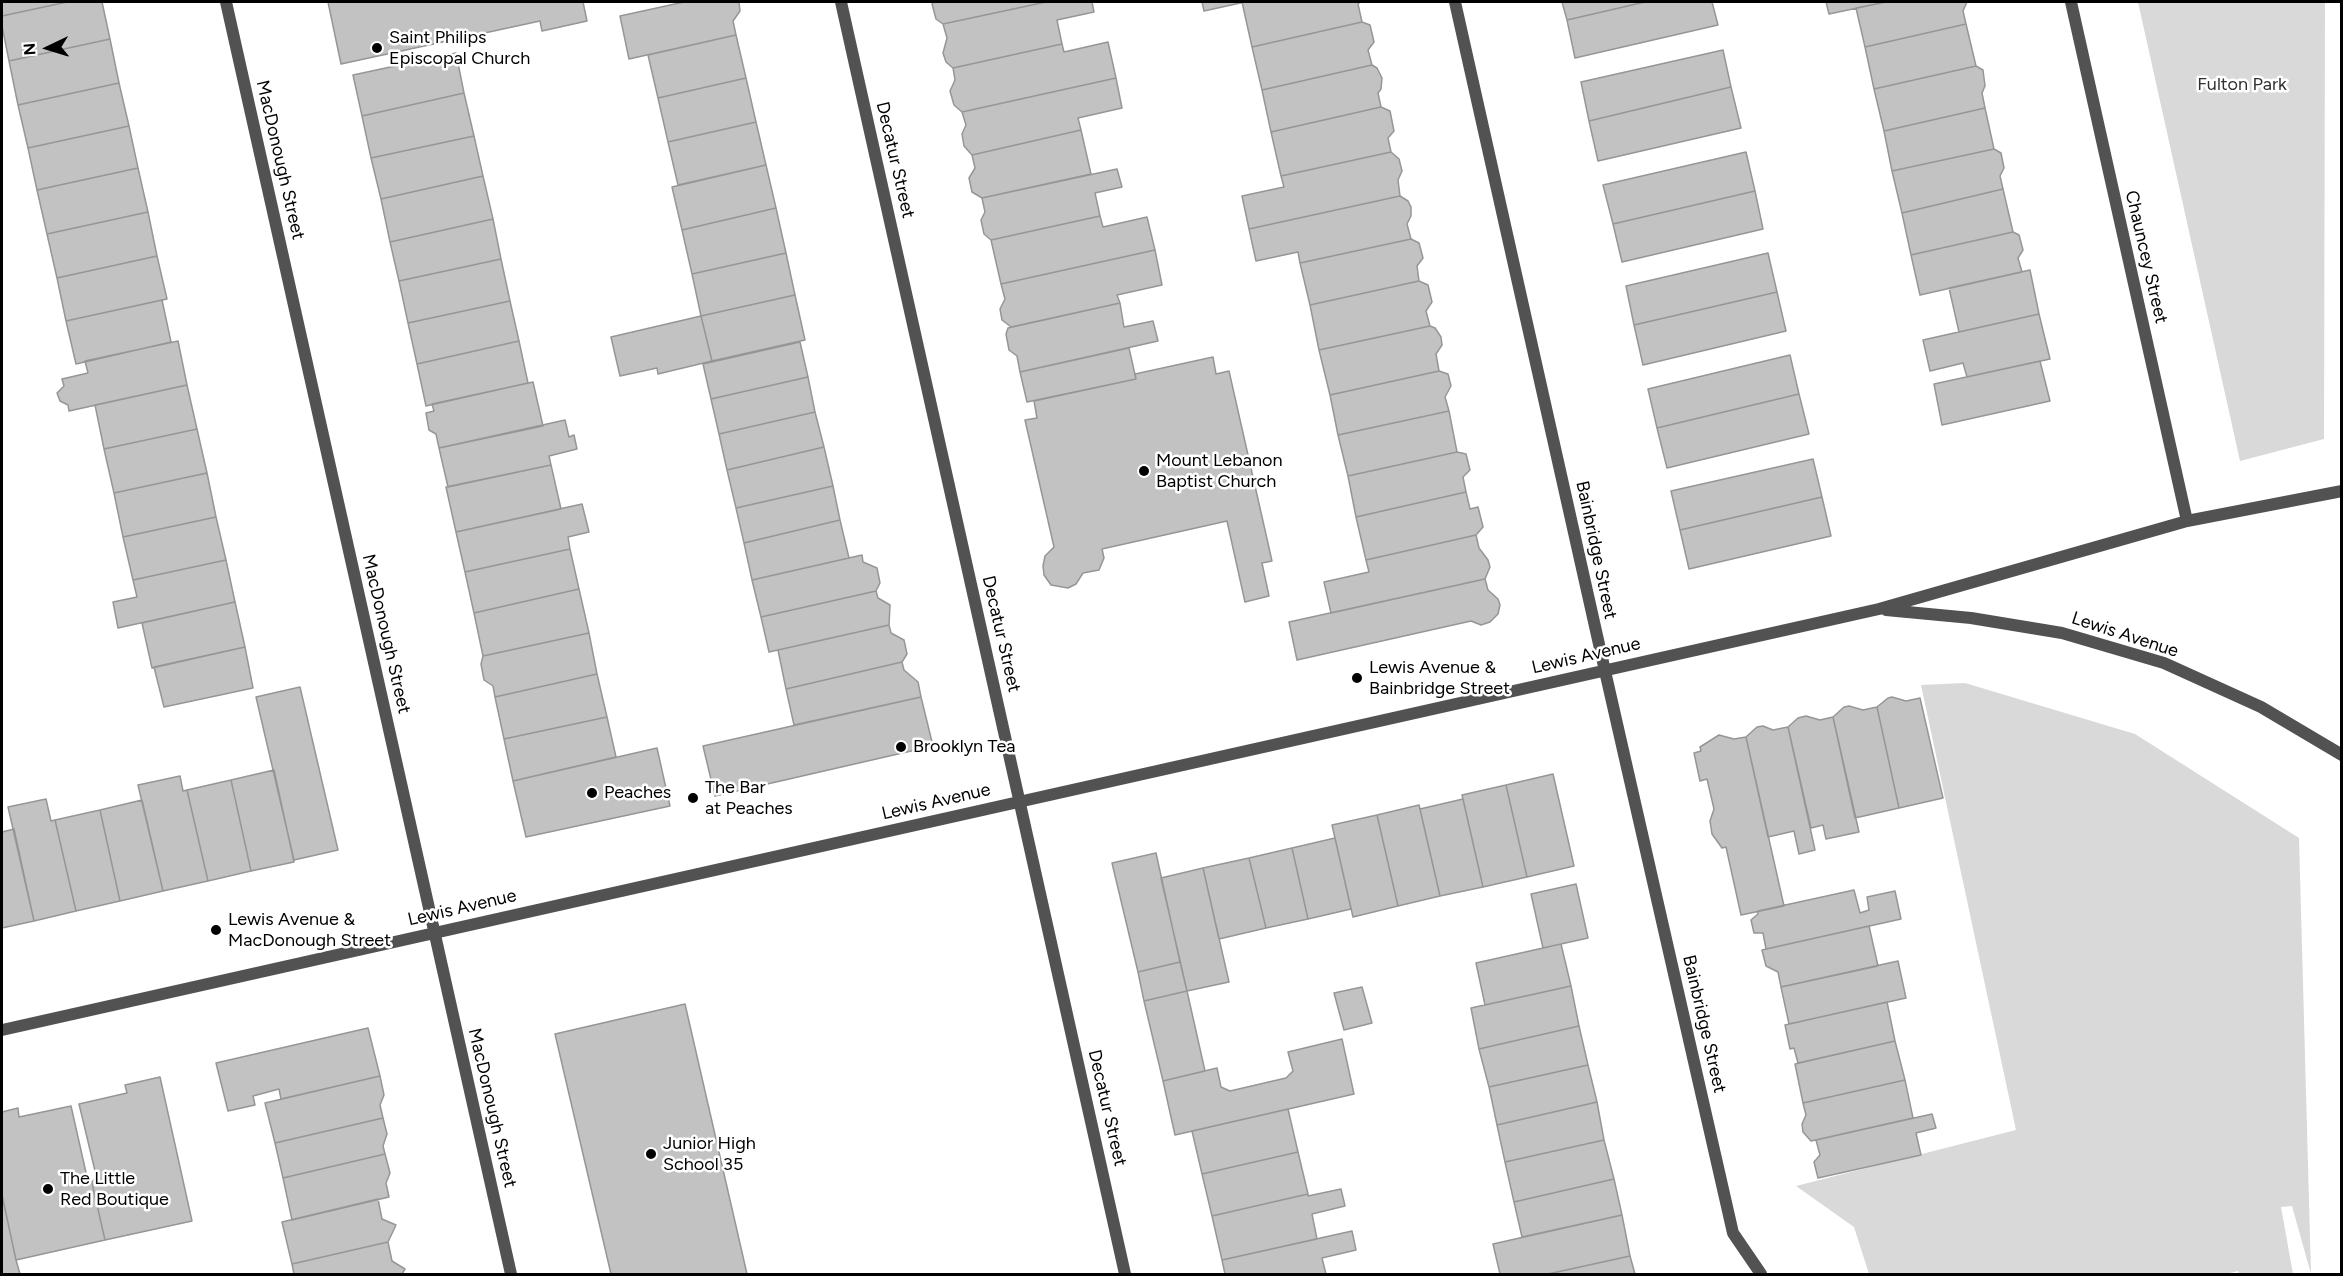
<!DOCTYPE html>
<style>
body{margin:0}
#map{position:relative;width:2343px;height:1276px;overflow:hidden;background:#fff;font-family:Figtree,sans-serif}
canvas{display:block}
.frame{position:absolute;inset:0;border:3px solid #000;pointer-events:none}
.north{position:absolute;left:18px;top:18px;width:60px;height:60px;-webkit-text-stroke:4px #fff;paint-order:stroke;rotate:266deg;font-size:16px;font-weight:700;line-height:24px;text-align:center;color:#000}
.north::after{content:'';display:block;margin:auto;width:21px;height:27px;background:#000;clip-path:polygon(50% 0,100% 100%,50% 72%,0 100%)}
</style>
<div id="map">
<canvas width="2343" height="1276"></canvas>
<div class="frame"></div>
<div class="north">N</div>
</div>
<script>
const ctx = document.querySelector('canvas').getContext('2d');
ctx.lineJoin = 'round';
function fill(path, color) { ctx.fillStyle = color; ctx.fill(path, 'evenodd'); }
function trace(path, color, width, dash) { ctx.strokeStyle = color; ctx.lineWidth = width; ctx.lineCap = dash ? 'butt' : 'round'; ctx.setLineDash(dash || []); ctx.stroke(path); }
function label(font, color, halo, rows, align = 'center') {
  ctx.font = font + ' Figtree,sans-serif'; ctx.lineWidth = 5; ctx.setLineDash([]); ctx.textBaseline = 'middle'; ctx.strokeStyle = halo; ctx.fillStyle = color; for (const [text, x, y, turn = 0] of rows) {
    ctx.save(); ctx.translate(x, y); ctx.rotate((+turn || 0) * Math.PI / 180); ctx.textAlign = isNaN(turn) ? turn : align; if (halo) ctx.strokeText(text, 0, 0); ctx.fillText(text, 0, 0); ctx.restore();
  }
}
const green = new Path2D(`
 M2138,2H2325L2324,439L2240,461Z
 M1965,683L2135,734L2299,838L2311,1274L2292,1206L2281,1207L2293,1274H2239L2238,1271L2226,1274H1869L1854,1227L1796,1186L2016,1130L1921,685Z`);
const building = new Path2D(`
 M2,2H67L2,16Z
 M67,2H102L110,39L9,61L2,26V16Z
 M328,2H583L587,21L542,31L540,21L341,64Z
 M684,2H739L740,11L733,21L736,35L629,59L620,16Z
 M934,2H1046L943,24L936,19L932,4Z
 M1046,2H1092L1094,12L1057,20L1062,44L953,68L946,62L943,53L947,38L943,24Z
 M1202,2H1245L1204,11Z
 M1242,2H1360L1358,4L1362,22L1252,47Z
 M1562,2H1645L1567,20Z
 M1645,2H1712L1718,25L1575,58L1567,20Z
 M1826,2H1886L1829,14Z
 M1886,2H1967L1963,11L1966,24L1865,47L1856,8Z
 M1362,22L1370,25L1374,42L1368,50L1372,65L1262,90L1252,47Z
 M1966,24L1976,66L1874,89L1865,47Z
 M736,35L746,78L658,98L648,55Z
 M110,39L119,83L18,105L9,61Z
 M1108,42L1116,78L962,112L954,105L950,91L955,80L953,68L1062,44L1064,52Z
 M1723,50L1731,87L1589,121L1581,82Z
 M456,53L464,93L362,116L353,75Z
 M1372,65L1377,68L1382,78L1381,89L1378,93L1381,107L1271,132L1262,90Z
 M1976,66L1983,70L1985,86L1982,93L1985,108L1884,131L1874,89Z
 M746,78L756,122L668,142L658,98Z
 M1116,78L1122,108L1078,118L1081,130L972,155L964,146L962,134L966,125L962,112Z
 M119,83L129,126L28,148L18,105Z
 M1731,87L1741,128L1598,161L1589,121Z
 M464,93L474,136L371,158L362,116Z
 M1381,107L1390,111L1394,131L1388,138L1391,152L1281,176L1271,132Z
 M1985,108L1994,149L1892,171L1884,131Z
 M756,122L766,165L678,185L668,142Z
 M129,126L138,168L37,190L28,148Z
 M1081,130L1091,174L982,198L972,192L969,178L975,168L972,155Z
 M474,136L483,176L381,199L371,158Z
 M1994,149L2001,153L2004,168L2000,176L2003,189L1902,213L1892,171Z
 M1391,152L1399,159L1402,171L1398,180L1400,196L1249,229L1242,196L1284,187L1281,176Z
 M1746,152L1755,191L1613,224L1603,185Z
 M766,165L776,208L682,230L672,187Z
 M138,168L148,212L47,234L37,190Z
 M1117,169L1122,187L1095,193L1100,216L991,240L984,234L981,220L985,212L982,198Z
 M483,176L493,219L390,242L381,199Z
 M2003,189L2013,232L1911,255L1902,213Z
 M1755,191L1763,229L1622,262L1613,224Z
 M1400,196L1408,201L1411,207V216L1407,224L1411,239L1300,263L1298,252L1256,261L1249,229Z
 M776,208L786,253L692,274L682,230Z
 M148,212L157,256L57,278L47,234Z
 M1100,216L1103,227L1147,217L1155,250L1001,284L991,240Z
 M493,219L501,259L399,281L390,242Z
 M2013,232L2019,235L2023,250L2018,258L2022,272L1920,295L1911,255Z
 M1411,239L1419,243L1423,258L1417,266L1419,281L1310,305L1300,263Z
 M1155,250L1162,285L1117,295L1120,303L1011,327L1002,320L1000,309L1005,299L1001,284Z
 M786,253L795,295L701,316L692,274Z
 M1768,253L1777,292L1634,325L1626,286Z
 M157,256L167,299L66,321L57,278Z
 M501,259L510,301L408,323L399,281Z
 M2030,270L2039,314L1959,332L1949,288Z
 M1419,281L1428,285L1432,302L1426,311L1430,326L1319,350L1310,305Z
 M1777,292L1786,331L1643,365L1634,325Z
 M795,295L805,340L712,361L701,316Z
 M162,300L171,342L76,364L66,321Z
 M510,301L519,341L417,364L408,323Z
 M1120,303L1124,327L1153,321L1158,341L1020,372L1017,356L1009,350L1006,334L1008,328Z
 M2039,314L2050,359L1967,377L1963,363L1930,371L1923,340Z
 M701,316L712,361L658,374L657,368L620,376L611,337Z
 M1430,326L1435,328L1441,337L1442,345L1436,354L1439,371L1330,395L1319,350Z
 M178,341L187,385L69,411L68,405L60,401L57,393L64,386L62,379L88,373L85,361Z
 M519,341L528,383L426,406L417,364Z
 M800,342L808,377L711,399L703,364Z
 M1129,348L1136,379L1027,402L1020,372Z
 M1790,355L1799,394L1657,428L1648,389Z
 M1213,357L1216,374L1229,371L1272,561L1262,563L1269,596L1245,602L1227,521L1102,549L1104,558L1099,570L1083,573L1076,584L1068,588L1051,585L1044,575L1043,566L1045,556L1054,547L1025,420L1037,418L1034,401L1136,379L1135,374Z
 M2040,361L2050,401L1942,425L1934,384Z
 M1439,371L1448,374L1451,386L1445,397L1449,411L1338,435L1330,395Z
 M808,377L815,412L719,434L711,399Z
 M533,382L543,426L439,448L436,434L429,430L426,413L434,411L432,404Z
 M187,385L197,429L104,449L95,405Z
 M1799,394L1809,434L1667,468L1657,428Z
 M1449,411L1457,452L1348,476L1338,435Z
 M815,412L824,447L727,470L719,434Z
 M565,420L569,437L574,435L577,449L549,456L551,465L448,487L439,448Z
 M197,429L207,473L114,493L104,449Z
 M824,447L833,486L736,508L727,470Z
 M1457,452L1466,454L1470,470L1463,477L1466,492L1356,517L1348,476Z
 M1813,459L1822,497L1680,530L1671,491Z
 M551,465L561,509L456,532L446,487Z
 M207,473L216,517L123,537L114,493Z
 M833,486L840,520L744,543L736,508Z
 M1466,492L1470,509L1478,507L1483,527L1476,535L1366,560L1356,517Z
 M1822,497L1831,536L1689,569L1680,530Z
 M582,504L589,532L568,537L570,549L465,572L456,532Z
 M216,517L226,560L133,580L123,537Z
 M840,520L849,558L752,580L744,543Z
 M1476,535L1479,548L1488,560L1490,567L1485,579L1331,613L1324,582L1369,572L1366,560Z
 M570,549L579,589L474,613L465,572Z
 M862,555L863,562L877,568L880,583L876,591L761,617L752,580Z
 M226,560L235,602L118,628L113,602L137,597L133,580Z
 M1485,579L1488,590L1498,599L1500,605L1498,614L1490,622L1481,625L1471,621L1297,660L1289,622Z
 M579,589L589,633L483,656L474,613Z
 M876,591L878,598L890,605L889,625L769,652L761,617Z
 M235,602L245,647L152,668L142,623Z
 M889,625L891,633L904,640L907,654L902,662L786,689L778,650Z
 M589,633L597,674L495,697L493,686L484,680L481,664L483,656Z
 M245,647L253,688L164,707L154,667Z
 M902,662L904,670L918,682L921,697L794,725L786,689Z
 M597,674L607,717L504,739L495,697Z
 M300,687L338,850L294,860L256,697Z
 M921,697L933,746L715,796L703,746Z
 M1892,697L1906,701L1920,698L1943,798L1899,808L1877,707L1888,698Z
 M1849,706L1863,710L1877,707L1899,808L1855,818L1833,717L1844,707Z
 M1806,716L1820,720L1833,717L1859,832L1826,839L1823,825L1811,828L1788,727L1798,718Z
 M607,717L616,757L513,781L504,739Z
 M1763,726L1773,730L1788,727L1815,850L1799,854L1794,831L1768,837L1746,737L1757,727Z
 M1719,735L1734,739L1746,737L1784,906L1741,915L1726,847L1722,848L1712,834L1710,821L1714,809L1707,779L1700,781L1694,753L1701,751L1700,747Z
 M657,748L670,806L526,837L513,781Z
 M274,770L294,862L251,871L231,780Z
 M1553,774L1574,866L1527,877L1506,785Z
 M180,776L183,791L187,790L208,881L163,891L138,785Z
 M231,780L251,871L208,881L187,790Z
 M1506,785L1527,877L1483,887L1462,795Z
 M46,799L51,821L55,820L76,911L34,921L8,807Z
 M1463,799L1483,887L1440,896L1420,809Z
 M142,800L163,891L120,901L100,810Z
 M1419,805L1440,896L1398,906L1377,815Z
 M100,810L120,901L76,911L55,820Z
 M1377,815L1398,906L1353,917L1332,825Z
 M14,829L34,921L2,928V832Z
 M1335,838L1351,909L1308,919L1292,848Z
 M1292,848L1308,919L1266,928L1249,858Z
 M1156,853L1180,962L1138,972L1112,863Z
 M1249,858L1266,928L1219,939L1203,868Z
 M1203,868L1229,982L1187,991L1161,878Z
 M1576,884L1588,938L1543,948L1531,894Z
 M1854,890L1860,913L1869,910L1867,897L1895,891L1901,919L1766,949L1763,933H1754L1751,920L1758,914V911Z
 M1869,926L1878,966L1781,987L1778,972L1766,966L1762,950Z
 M1561,944L1571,986L1485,1005L1476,963Z
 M1898,961L1906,998L1789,1024L1781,987Z
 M1180,962L1187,991L1144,1001L1138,972Z
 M1571,986L1579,1026L1479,1049L1471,1008Z
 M1362,987L1372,1023L1344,1030L1334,993Z
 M1187,991L1205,1071L1163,1081L1144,1001Z
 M1887,1002L1895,1041L1798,1063L1794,1048L1790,1049L1785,1025Z
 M685,1004L747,1274H611L555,1034Z
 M1579,1026L1588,1065L1489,1087L1479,1049Z
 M368,1028L380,1076L281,1099L279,1089L253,1096L255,1105L228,1111L216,1063Z
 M1342,1039L1354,1094L1175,1135L1163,1081L1217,1068L1221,1087L1230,1091L1286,1078L1293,1071L1288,1052Z
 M1895,1041L1905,1080L1803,1103L1795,1064Z
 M1588,1065L1597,1102L1497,1125L1489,1087Z
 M380,1076L384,1095L380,1105L383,1118L275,1143L265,1103Z
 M160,1077L192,1221L105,1240L92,1183L96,1175L79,1104L127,1093L125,1085Z
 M1905,1080L1913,1118L1811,1141L1803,1132L1802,1124L1806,1115L1803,1103Z
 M1597,1102L1604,1140L1505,1162L1497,1125Z
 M71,1106L87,1177L92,1183L105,1240L16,1260L2,1195V1112L18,1108L19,1117Z
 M1288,1109L1298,1152L1202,1174L1192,1131Z
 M1932,1114L1936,1128L1916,1133L1921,1155L1818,1178L1814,1162L1820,1155L1816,1140Z
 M383,1118L387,1134L383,1146L385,1154L283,1178L275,1143Z
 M1604,1140L1614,1179L1514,1202L1505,1162Z
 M1298,1152L1308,1194L1212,1216L1202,1174Z
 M385,1154L390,1173L386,1183L389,1197L292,1220L283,1178Z
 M1614,1179L1622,1215L1522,1237L1514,1202Z
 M1341,1189L1345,1206L1312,1214L1317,1239L1222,1260L1212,1216L1308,1194V1196Z
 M2,1195L16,1260L20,1274H2Z
 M378,1199L382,1219L396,1225L388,1242L292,1264L282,1222Z
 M1622,1215L1630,1256L1548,1274H1500L1493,1244Z
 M1352,1231L1356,1250L1322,1258L1326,1274H1225L1222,1260Z
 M388,1242L392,1261L405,1269L402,1274H294L292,1264Z
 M1630,1256L1635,1274H1548Z`);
const street = new Path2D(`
 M226,2L511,1274
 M841,2L1125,1274
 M1455,2L1605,671L1733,1233L1761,1274
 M2071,2L2187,521
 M1886,610L1971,618L2062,633L2164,663L2261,707L2342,755
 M2,1030L1879,609L2187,521L2342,491`);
const markers = [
 [377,48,6,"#000"],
 [1144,471,6,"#000"],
 [1357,678,6,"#000"],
 [901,747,6,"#000"],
 [592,793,6,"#000"],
 [693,798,6,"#000"],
 [216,930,6,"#000"],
 [651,1154,6,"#000"],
 [48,1189,6,"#000"]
];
const poiNames = [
 ["Saint Philips",389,38],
 ["Episcopal Church",389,59],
 ["Mount Lebanon",1156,461],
 ["Baptist Church",1156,482],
 ["Lewis Avenue &",1369,668],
 ["Bainbridge Street",1369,689],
 ["Brooklyn Tea",913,747],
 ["The Bar",705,788],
 ["at Peaches",705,809],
 ["Peaches",604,793],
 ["Lewis Avenue &",228,920],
 ["MacDonough Street",228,941],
 ["Junior High",663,1144],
 ["School 35",663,1165],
 ["The Little",60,1179],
 ["Red Boutique",60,1200]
];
const parkNames = [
 ["Fulton Park",2242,85]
];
const streetNames = [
 ["MacDonough Street",280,160,77],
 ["Decatur Street",895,160,77],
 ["Chauncey Street",2146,257,77],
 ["Bainbridge Street",1596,550,78],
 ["MacDonough Street",386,634,77],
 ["Decatur Street",1001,634,77],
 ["Lewis Avenue",2125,635,18],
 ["Lewis Avenue",1586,656,-13],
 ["Lewis Avenue",936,802,-13],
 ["Lewis Avenue",462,908,-13],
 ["Bainbridge Street",1704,1024,77],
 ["MacDonough Street",492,1108,77],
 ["Decatur Street",1107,1108,77]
];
fill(green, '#d9d9d9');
fill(building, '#c2c2c2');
trace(building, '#969696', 1.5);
trace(street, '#525252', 12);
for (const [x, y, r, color] of markers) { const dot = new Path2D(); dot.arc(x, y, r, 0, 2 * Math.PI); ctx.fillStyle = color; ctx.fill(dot); trace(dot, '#fff', 2); }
label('18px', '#000', '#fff', poiNames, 'left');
label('18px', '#303030', '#fff', parkNames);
label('18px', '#000', '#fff', streetNames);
</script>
